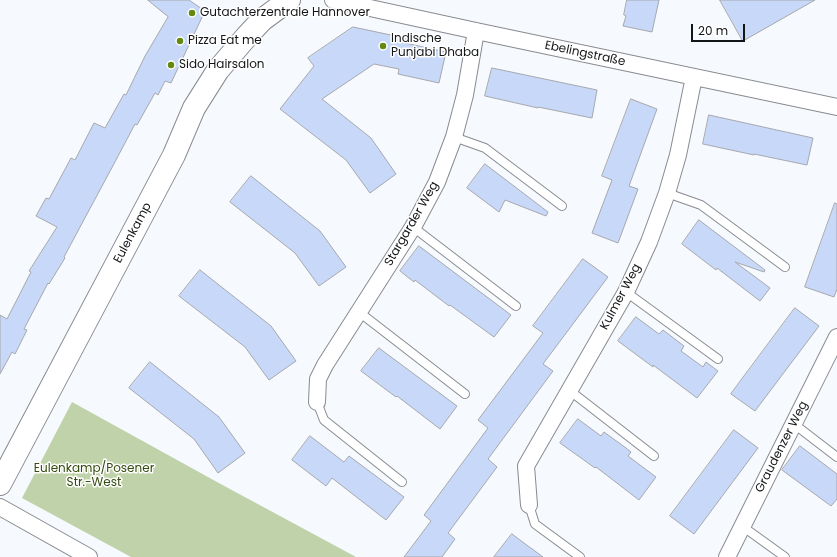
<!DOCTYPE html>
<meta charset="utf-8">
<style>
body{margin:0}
#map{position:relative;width:837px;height:557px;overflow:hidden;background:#f6f9fe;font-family:Poppins,sans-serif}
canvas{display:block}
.scale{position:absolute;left:691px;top:24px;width:54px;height:18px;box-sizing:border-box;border:2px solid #141517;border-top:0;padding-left:5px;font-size:12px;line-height:14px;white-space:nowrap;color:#141517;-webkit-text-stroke:3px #fff;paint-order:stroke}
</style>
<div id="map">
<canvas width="837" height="557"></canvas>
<div class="scale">20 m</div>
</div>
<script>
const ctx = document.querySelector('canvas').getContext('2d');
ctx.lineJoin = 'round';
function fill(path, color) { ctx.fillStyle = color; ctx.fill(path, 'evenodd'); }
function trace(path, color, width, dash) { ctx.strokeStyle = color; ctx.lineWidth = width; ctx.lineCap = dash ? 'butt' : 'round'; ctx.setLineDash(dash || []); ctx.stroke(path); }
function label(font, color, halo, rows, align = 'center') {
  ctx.font = font + ' Poppins,sans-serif'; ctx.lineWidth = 3; ctx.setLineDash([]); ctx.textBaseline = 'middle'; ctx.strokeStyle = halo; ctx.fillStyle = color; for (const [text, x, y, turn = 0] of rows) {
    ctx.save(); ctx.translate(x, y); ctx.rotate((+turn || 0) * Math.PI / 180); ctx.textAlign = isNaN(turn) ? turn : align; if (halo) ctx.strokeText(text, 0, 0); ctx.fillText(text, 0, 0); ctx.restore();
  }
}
const green = new Path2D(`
 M72,402L217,482L356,557H131L22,498Z`);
const building = new Path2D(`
 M148,0H189L205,11L171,83L165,81L158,95L155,93L137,125L135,124L116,160L64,257L65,258L49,284L48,283L24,329L27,330L15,354L12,352L0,374V315L7,319L31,272L29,271L57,227L36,216L46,198L49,199L71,158L75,160L94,123L105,128L124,94L126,95L145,56L168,17Z
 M627,0H659L652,32L623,26L626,16L624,15Z
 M720,0H815L743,41Z
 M353,27L405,38V43L446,52L439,83L398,74L399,69L374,64L322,99L371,138L396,174L370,193L346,160L280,109L314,66L308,58Z
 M492,68L597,90L592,118L538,107V108L485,96Z
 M631,99L657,109L629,186L638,189L618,243L592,233L612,180L602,176Z
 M709,115L813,138L807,165L754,154V155L703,144Z
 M485,164L548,212L546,216L505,200L499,212L467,188Z
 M251,176L320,231L346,267L319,286L295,253L230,202Z
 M835,203L837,204V289L834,297L805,287Z
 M699,220L765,270L764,272L735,262L770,288L760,301L717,268L716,270L682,244Z
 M419,246L511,315L494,337L450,305L449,306L415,280L414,282L400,271Z
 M583,259L608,277L543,364L553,371L488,459L497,467L448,533L455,539L442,557H404L431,521L424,515L488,428L478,420L543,333L533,326Z
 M200,270L271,326L296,361L269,380L245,347L179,296Z
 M795,308L819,326L755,411L731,394Z
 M636,317L659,334L663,330L684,346L681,351L703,367L706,362L718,371L697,398L653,365V367L618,341Z
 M379,348L457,406L440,429L397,396L396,397L361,371Z
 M150,362L219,417L245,453L218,473L194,439L129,388Z
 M578,419L601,436L604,432L626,448L631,452L628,456L656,477L639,500L596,467L595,468L560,443Z
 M734,430L758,448L694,534L670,516Z
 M310,436L344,462L349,456L404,497L386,520L332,478L326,486L292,460Z
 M800,446L837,474V499L831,506L782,470Z
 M512,534L524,543L543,557H494Z`);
const lane = new Path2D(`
 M454,137L485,148L562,206
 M667,193L701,205L785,267
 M413,227L516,306
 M626,292L718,359
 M359,312L465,394
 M569,390L654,456
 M317,402L324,420L402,482
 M794,424L837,457
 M529,505L535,524L580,557
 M742,526L785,557`);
const street = new Path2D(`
 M333,0L476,31L837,107
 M317,402L318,379L325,365L413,227L437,182L454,137L465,95L476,31
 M529,505L526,466L626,292L649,242L667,193L678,155L694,77
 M0,507L89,557
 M727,557L837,337`);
const secondary = new Path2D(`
 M0,484L174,155L194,108L218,70L247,36L262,20L289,0`);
const markers = [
 [192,13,4,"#638912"],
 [180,41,4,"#638912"],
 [383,46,4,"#638912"],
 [171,65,4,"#638912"]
];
const poiNames = [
 ["Gutachterzentrale Hannover",200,13],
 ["Indische",391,39],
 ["Punjabi Dhaba",391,53],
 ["Pizza Eat me",188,41],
 ["Sido Hairsalon",179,65]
];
const streetNames = [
 ["Ebelingstraße",585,54,12],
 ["Stargarder Weg",412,224,-60],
 ["Eulenkamp",133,233,-62],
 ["Kulmer Weg",621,297,-62],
 ["Graudenzer Weg",782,447,-63]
];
const parkNames = [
 ["Eulenkamp/Posener",94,469],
 ["Str.-West",94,483]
];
fill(green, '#c0d2a9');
fill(building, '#c7d8f8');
trace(building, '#a6a8ad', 1);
trace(lane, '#898b90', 10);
trace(street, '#898b90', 18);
trace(secondary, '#898b90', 24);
trace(lane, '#fff', 8);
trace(street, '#fff', 16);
trace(secondary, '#fff', 22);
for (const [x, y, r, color] of markers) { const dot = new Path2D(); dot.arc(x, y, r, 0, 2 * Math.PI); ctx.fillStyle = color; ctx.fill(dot); trace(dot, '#fff', 1.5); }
label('12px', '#141517', '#fff', poiNames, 'left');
label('12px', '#141517', '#fff', streetNames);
label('12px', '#354a0e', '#fff', parkNames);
</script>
